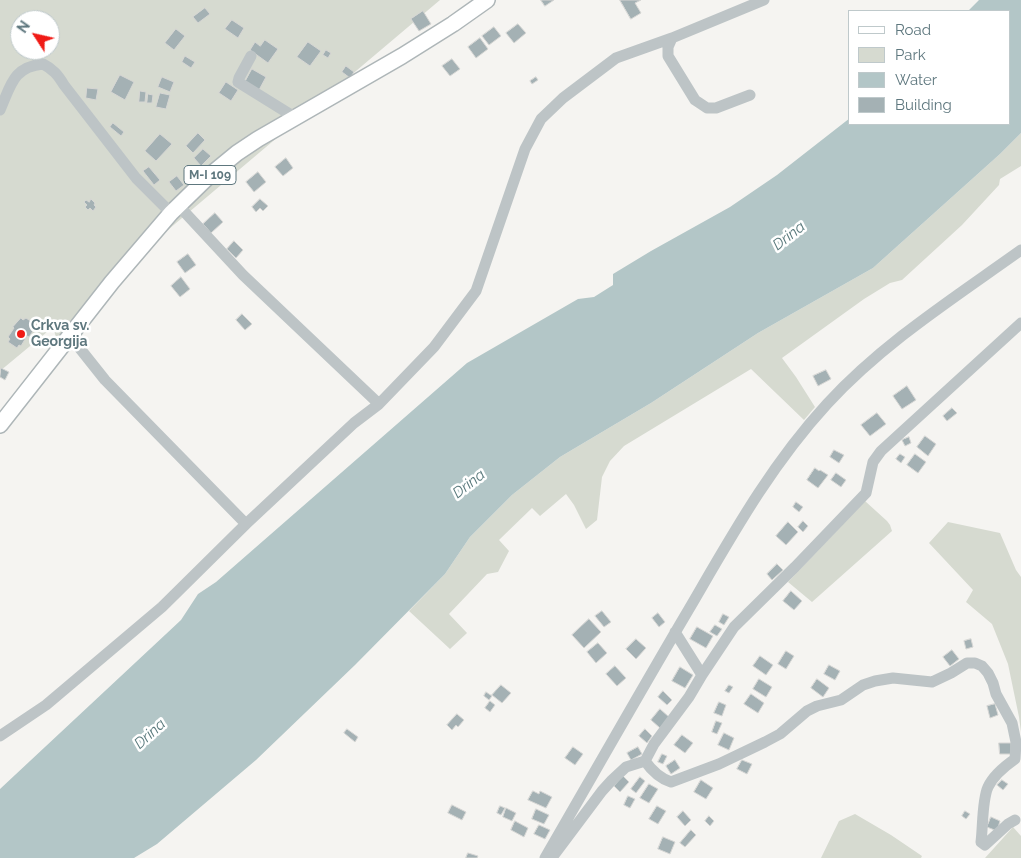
<!DOCTYPE html>
<style>
body{margin:0}
#map{position:relative;width:1021px;height:858px;overflow:hidden;background:#f5f4f1;font-family:Raleway,sans-serif}
canvas{display:block}
.legend{position:absolute;left:848px;top:10px;width:162px;height:115px;box-sizing:border-box;background:#fff;border:1px solid #bfc9cb;margin:0;padding:6px 9px;list-style:none;font-size:15px;color:#5e777e}
.legend li{display:flex;align-items:center;gap:10px;height:25px}
.legend b{width:25px;border:1px solid #bfc9cb}
.north{position:absolute;left:10px;top:10px;width:50px;height:50px;box-sizing:border-box;background:#fff;border:1px solid #bfc9cb;border-radius:50%;rotate:305deg;font-size:14px;font-weight:700;line-height:20px;text-align:center;color:#5e777e}
.north::after{content:'';display:block;margin:auto;width:18px;height:22px;background:#f01b16;clip-path:polygon(50% 0,100% 100%,50% 72%,0 100%)}
</style>
<div id="map">
<canvas width="1021" height="858"></canvas>
<ul class="legend">
<li><b style="height:6px;background:#fff"></b>Road</li>
<li><b style="height:14px;background:#d6dad0"></b>Park</li>
<li><b style="height:14px;background:#b3c6c7"></b>Water</li>
<li><b style="height:14px;background:#a4b1b4"></b>Building</li>
</ul>
<div class="north">N</div>
</div>
<script>
const ctx = document.querySelector('canvas').getContext('2d');
ctx.lineJoin = 'round';
function fill(path, color) { ctx.fillStyle = color; ctx.fill(path, 'evenodd'); }
function trace(path, color, width, dash) { ctx.strokeStyle = color; ctx.lineWidth = width; ctx.lineCap = dash ? 'butt' : 'round'; ctx.setLineDash(dash || []); ctx.stroke(path); }
function label(font, color, halo, rows, align = 'center') {
  ctx.font = font + ' Raleway,sans-serif'; ctx.lineWidth = 5; ctx.setLineDash([]); ctx.textBaseline = 'middle'; ctx.strokeStyle = halo; ctx.fillStyle = color; for (const [text, x, y, turn = 0] of rows) {
    ctx.save(); ctx.translate(x, y); ctx.rotate((+turn || 0) * Math.PI / 180); ctx.textAlign = isNaN(turn) ? turn : align; if (halo) ctx.strokeText(text, 0, 0); ctx.fillText(text, 0, 0); ctx.restore();
  }
}
const green = new Path2D(`
 M0,0H440L111,278L57,341L53,327L0,371ZM20,20H50V50H20Z
 M1021,133V166L1000,179L999,185L962,225L902,280L890,283L864,299L782,358L796,377L815,407L804,420L751,369L624,446L610,461L602,477L597,520L586,529L574,505L566,494L540,516L532,508L499,540L509,551L498,572L487,574L449,614L467,633L450,649L409,611L445,574L470,537L512,495L560,457L651,403L758,333L873,268L1000,154Z
 M865,501L887,521L890,525L892,531L812,602L788,582Z
 M948,522L1000,533L1016,570L1021,577V732L1019,717L1008,664L992,624L966,602L973,590L929,543Z
 M855,814L891,835L922,856L921,858H821L839,821Z
 M1013,827L1021,836V858H985Z`);
const water = new Path2D(`
 M979,0H1021V133L1000,154L873,268L758,333L651,403L560,457L512,495L470,537L445,574L355,665L256,760L157,844L134,858H0V789L181,620L198,594L216,582L467,363L578,299L594,297L613,285V274L651,251L730,207L777,175L850,118V124H1010V11H968Z`);
const building = new Path2D(`
 M541,0H554L545,6Z
 M620,0H641L635,3L641,13L631,19Z
 M205,8L210,14L198,23L193,17Z
 M423,11L431,24L419,31L411,19Z
 M232,20L244,28L238,38L225,29Z
 M518,24L526,33L514,43L506,33Z
 M494,27L501,36L489,45L482,36Z
 M176,29L185,36L174,50L165,43Z
 M480,38L488,49L476,58L468,47Z
 M265,40L278,49L268,63L250,50L255,42L260,46Z
 M308,42L321,51L310,66L297,57Z
 M326,50L331,53L328,58L323,55Z
 M185,56L195,62L191,68L182,62Z
 M452,59L460,69L450,76L442,66Z
 M346,66L354,72L350,78L342,72Z
 M252,69L266,77L259,90L245,82Z
 M120,75L134,82L125,100L111,92Z
 M162,77L174,82L170,92L158,87Z
 M536,77L538,80L532,84L530,81Z
 M226,82L238,90L231,101L219,93Z
 M87,88L98,89L96,100L86,98Z
 M140,91L146,92L145,102H139Z
 M160,93L170,95L166,109L156,107Z
 M148,94L153,95L152,103H147Z
 M113,123L124,132L121,136L110,127Z
 M198,133L205,140L193,153L186,146Z
 M160,134L172,144L156,161L145,151Z
 M203,149L211,156L201,166L194,158Z
 M286,158L293,168L283,176L275,167Z
 M149,167L160,180L154,185L143,171Z
 M258,172L266,182L254,192L246,182Z
 M177,176L184,185L176,191L169,182Z
 M91,199L95,203L94,205L96,207L93,211L90,208L88,210L85,207L87,205L84,202L86,200L89,202Z
 M260,199L268,206L263,211L260,208L256,212L252,207Z
 M215,213L223,222L211,233L203,224Z
 M234,241L243,250L236,258L227,249Z
 M188,254L196,265L185,273L177,262Z
 M181,277L190,289L180,297L171,286Z
 M242,314L252,324L245,330L236,320Z
 M21,318L23,320L26,318L32,322L33,327L31,330L33,331L29,337L27,336L21,346L19,345L17,348L8,342L10,339L8,337L14,328L13,327Z
 M1,368L9,372L5,380L0,377Z
 M826,370L831,379L818,386L813,376Z
 M907,386L916,400L902,409L893,396Z
 M952,408L957,413L947,421L943,416Z
 M877,413L886,424L870,436L861,425Z
 M925,436L936,444L928,456L917,447Z
 M909,437L911,443L905,446L902,440Z
 M834,450L844,455L839,463L830,457Z
 M900,454L905,457L901,463L896,459Z
 M915,454L926,462L918,473L907,465Z
 M815,468L819,471L820,470L828,475L818,488L807,480Z
 M836,473L846,480L841,487L831,480Z
 M796,502L803,507L799,512L793,507Z
 M803,521L808,526L803,532L798,527Z
 M788,522L798,532L786,545L776,536Z
 M777,564L783,570L772,580L767,574Z
 M791,591L802,601L794,610L783,601Z
 M602,611L611,622L604,627L595,616Z
 M658,613L665,622L659,627L652,618Z
 M723,614L729,617L724,625L719,622Z
 M589,619L601,632L584,648L572,635Z
 M715,625L722,629L717,636L710,632Z
 M697,627L713,636L706,648L690,639Z
 M636,639L646,648L636,659L626,649Z
 M971,639L973,647L966,649L964,641Z
 M598,643L607,653L596,663L587,652Z
 M952,650L959,659L950,666L943,657Z
 M786,651L794,656L786,669L778,664Z
 M760,656L773,665L766,675L753,666Z
 M829,665L840,671L835,680L824,674Z
 M615,666L626,678L617,686L606,674Z
 M680,667L693,675L685,688L672,681Z
 M759,679L772,687L766,697L753,689Z
 M817,679L829,688L823,697L811,688Z
 M501,685L511,693L502,703L492,695Z
 M729,685L733,687L729,693L725,691Z
 M663,691L672,700L667,705L658,697Z
 M486,692L492,696L489,700L484,696Z
 M751,694L764,703L758,713L744,704Z
 M490,701L495,705L490,712L485,708Z
 M719,702L726,705L722,716L714,713Z
 M995,704L998,715L990,718L987,706Z
 M660,709L669,717L660,728L651,720Z
 M457,714L464,720L458,727L456,725L452,730L447,725Z
 M716,721L722,723L717,734L712,732Z
 M347,729L358,737L355,742L344,733Z
 M645,729L652,736L647,743L639,736Z
 M724,733L734,738L729,750L718,745Z
 M682,735L693,743L685,753L674,745Z
 M999,743H1011V754H1000Z
 M573,747L583,754L575,765L565,758Z
 M638,747L642,754L631,760L627,753Z
 M662,754L667,756L663,764L658,762Z
 M675,760L680,768L671,774L666,766Z
 M742,760L752,764L747,774L737,769Z
 M623,776L629,782L620,792L614,786Z
 M640,777L645,781L636,793L631,789Z
 M701,780L713,788L706,799L694,792Z
 M1002,780L1008,784L1003,790L997,785Z
 M649,784L658,789L649,803L640,798Z
 M533,791L539,794L540,791L552,797L546,808L528,800Z
 M628,796L635,799L630,808L624,805Z
 M452,805L466,812L462,820L448,813Z
 M500,806L505,808L501,815L497,813Z
 M657,806L666,811L658,824L649,819Z
 M506,808L516,813L512,821L503,817Z
 M536,809L549,815L544,824L532,819Z
 M683,811L691,820L685,826L677,817Z
 M965,811L970,814L966,819L962,816Z
 M709,816L714,821L710,826L705,821Z
 M991,817L1000,821L997,831L987,827Z
 M515,821L528,828L524,837L511,830Z
 M539,825L550,830L545,839L534,834Z
 M691,830L696,835L685,847L680,843Z
 M663,837L675,842L670,854L658,849Z
 M468,853L478,856L477,858H466Z`);
const minor = new Path2D(`
 M672,38L668,47V56L695,100L707,108H716L750,95
 M251,56L239,78L238,82L296,118
 M0,110C11,85 13,67 43,64C53,69 58,75 64,85L136,178L171,213
 M178,205L243,275L379,404
 M70,336L105,380L246,524
 M675,632L702,675
 M0,736L46,705L162,607L246,524L354,423L379,404L434,347L476,291L525,149L541,119L563,98L616,58L672,38L764,0
 M645,761C652,771 659,778 671,782L719,764L765,742L780,734L807,711L817,706L841,700L863,685L875,681L893,678L932,682L951,673L967,663H975L982,666L988,673L993,683L996,694L1012,723L1016,742L1015,759C1005,766 993,776 988,787C982,800 983,827 981,842L985,845L1008,824L1015,820
 M554,855L602,791L612,780L626,767L645,761L654,744L689,697L702,675L734,627L795,567L866,493L873,462L881,451L1021,323
 M545,858C593,775 640,692 689,609C731,537 770,466 827,404C883,343 954,298 1021,250`);
const major = new Path2D(`
 M0,425L112,282L171,213L209,176L237,153L258,139L402,56L453,24L487,0`);
const markers = [
 [21,334,5,"#f01b16"]
];
const shields = [
 [210,175,52]
];
const shieldNames = [
 ["M-I 109",210,175]
];
const poiNames = [
 ["Crkva sv.",31,326],
 ["Georgija",31,342]
];
const waterNames = [
 ["Drina",789,236,-38],
 ["Drina",469,484,-38],
 ["Drina",150,734,-42]
];
fill(green, '#d6dad0');
fill(water, '#b3c6c7');
fill(building, '#a4b1b4');
trace(building, '#d6d6d4', 1);
trace(major, '#aeb6b8', 18);
trace(minor, '#bdc4c6', 11);
trace(major, '#fff', 15);
for (const [x, y, r, color] of markers) { const dot = new Path2D(); dot.arc(x, y, r, 0, 2 * Math.PI); ctx.fillStyle = color; ctx.fill(dot); trace(dot, '#fff', 2); }
for (const [x, y, w] of shields) { const box = new Path2D(); box.roundRect(x - w / 2, y - 9.5, w, 19, 4); ctx.fillStyle = '#fff'; ctx.fill(box); trace(box, '#5e777e', 1); }
label('bold 12px', '#5e777e', null, shieldNames);
label('bold 14px', '#5e777e', '#fff', poiNames, 'left');
label('italic 15px', '#58787b', '#fff', waterNames);
</script>
